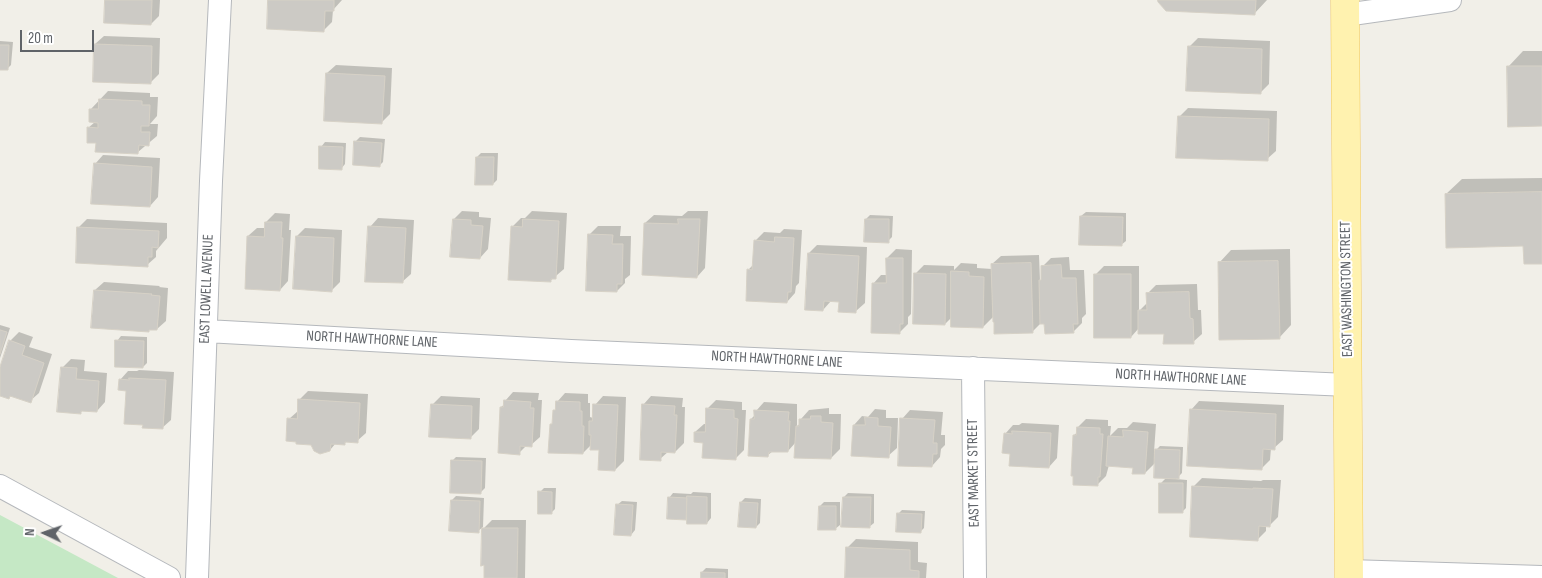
<!DOCTYPE html>
<style>
body{margin:0}
#map{position:relative;width:1542px;height:578px;overflow:hidden;background:#f1efe8;font-family:"Sofia Sans Condensed",sans-serif}
canvas{display:block}
.north{position:absolute;left:20px;top:508px;width:50px;height:50px;-webkit-text-stroke:4px #fff;paint-order:stroke;rotate:273deg;font-size:14px;font-weight:700;line-height:20px;text-align:center;color:#5f6368}
.north::after{content:'';display:block;margin:auto;width:18px;height:22px;background:#5f6368;clip-path:polygon(50% 0,100% 100%,50% 72%,0 100%)}
.scale{position:absolute;left:20px;top:30px;width:74px;height:22px;box-sizing:border-box;border:2px solid #5f6368;border-top:0;padding-left:6px;font-size:15px;line-height:18px;white-space:nowrap;color:#5f6368;-webkit-text-stroke:4px #fff;paint-order:stroke}
</style>
<div id="map">
<canvas width="1542" height="578"></canvas>
<div class="north">N</div>
<div class="scale">20 m</div>
</div>
<script>
const ctx = document.querySelector('canvas').getContext('2d');
ctx.lineJoin = 'round';
function fill(path, color) { ctx.fillStyle = color; ctx.fill(path, 'evenodd'); }
function trace(path, color, width, dash) { ctx.strokeStyle = color; ctx.lineWidth = width; ctx.lineCap = dash ? 'butt' : 'round'; ctx.setLineDash(dash || []); ctx.stroke(path); }
function label(font, color, halo, rows, align = 'center') {
  ctx.font = font + ' "Sofia Sans Condensed",sans-serif'; ctx.lineWidth = 4; ctx.setLineDash([]); ctx.textBaseline = 'middle'; ctx.strokeStyle = halo; ctx.fillStyle = color; for (const [text, x, y, turn = 0] of rows) {
    ctx.save(); ctx.translate(x, y); ctx.rotate((+turn || 0) * Math.PI / 180); ctx.textAlign = isNaN(turn) ? turn : align; if (halo) ctx.strokeText(text, 0, 0); ctx.fillText(text, 0, 0); ctx.restore();
  }
}
const green = new Path2D(`
 M0,515L118,578H0Z`);
const shadow = new Path2D(`
 M106,0H160L159,16L151,24Z
 M270,0H342L333,10L332,22L324,30Z
 M1160,0H1267L1254,14Z
 M104,36L160,38L159,74L150,83L95,44Z
 M1198,38L1270,41L1269,84L1260,93L1189,47Z
 M0,41L13,42L11,65L7,69H0Z
 M1523,51H1542V125L1508,67Z
 M336,65L392,68L390,114L381,123L327,73Z
 M108,91L150,93V97H158L157,116L150,124H158L157,136L138,152L97,142L88,128L95,122L91,109Z
 M1188,108L1277,111L1276,151L1267,159L1179,117Z
 M360,137L385,139L383,162L379,166L354,164L356,141Z
 M325,142L346,143L345,164L341,169L321,147Z
 M481,153H498L497,180L493,184L477,157Z
 M103,155L160,158L158,197L150,206L95,164Z
 M1542,178V262L1525,245L1446,194L1462,179Z
 M462,211L479,212V217L491,218L488,249L480,258L454,219Z
 M532,211L567,213L564,269L550,281L512,227L521,218H525Z
 M688,211H708L705,268L697,277L645,223L654,215L682,216Z
 M1086,212L1126,213V241L1121,245L1081,216Z
 M275,213L290,214L289,230H291L288,281L280,290L248,236L257,228H266V222Z
 M870,215L893,216L892,237L888,241L866,219Z
 M378,218L414,220L411,274L402,282L370,227Z
 M87,219L167,223V238L156,251V257L147,265L79,227Z
 M598,226H621L620,236H631L630,275L625,279V283L617,291L590,234Z
 M305,228L342,230L340,282L331,291L297,236Z
 M784,229L802,230L799,283L796,286L795,293L787,302L748,270L754,264L755,241L764,232L780,233Z
 M817,245L867,247L865,303L856,311L840,301H831L823,310L809,253Z
 M896,249L912,250L911,314L908,317V324L900,332L873,284L881,275H887V258Z
 M1290,249L1291,325L1279,338L1219,263L1231,250Z
 M1039,255L1040,281L1043,278L1042,267L1051,258L1069,257L1070,270H1084L1086,314L1082,318V323L1073,332L1046,323H1041L1032,332L994,316L983,327L952,317L945,324L915,274L924,265L954,266V270L961,263L977,264V268L992,269V264L1001,256Z
 M1104,266H1139V311L1148,302V293L1156,285L1197,284L1198,310H1201L1202,334L1193,342L1165,332L1139,328L1131,337L1095,275Z
 M104,282L160,286L159,287L168,288L166,321L157,329L95,290Z
 M0,325L10,328L0,358Z
 M19,332L33,337L29,347L52,354L39,393L30,401L12,395L9,398L0,394V371L10,341Z
 M121,336L147,337V363L143,367L117,341Z
 M71,359L85,360L84,371L107,373L105,402L97,411L83,410L80,413L62,368Z
 M139,370L174,372L171,420L162,428L144,424L128,389L120,380L128,371H137Z
 M308,391L368,394L366,433L357,441H347L344,444L336,443L330,450L312,444L289,419L298,411L299,400Z
 M513,392L539,393L538,400H542L540,437L531,445H527L519,453L501,407L505,404V401Z
 M565,393L588,394V403H590V417L593,418L595,405L603,396L626,397L624,461L615,470L601,449L592,444L583,453L551,425L554,422L557,402Z
 M441,396L480,398L479,429L470,438L432,405Z
 M651,396L683,398L682,407H685L684,443L675,452L669,451L660,459L643,405Z
 M716,400L742,402V410H746L744,450L735,459L695,432L704,424H706L707,409Z
 M1199,401L1284,405L1283,440L1274,448H1271L1270,460L1262,468L1191,410Z
 M764,402L797,404V426L801,423V419L809,410L829,408V414H841L840,449L831,458L796,442L788,451H773L768,455L751,419L755,415L756,411Z
 M875,409L886,410V418H898L897,448L888,456L854,425L862,416L868,417Z
 M910,410L943,412L941,435H945V445L941,449L940,457L932,466L902,419Z
 M1086,419L1108,420V426H1111L1110,436L1118,428H1127L1133,422L1156,424L1154,452L1160,446L1183,447L1182,473L1176,479L1187,480L1186,508L1182,512L1161,483L1167,477L1156,462L1145,473L1134,467L1109,465L1106,476L1097,485L1074,435L1078,432V427Z
 M1022,423L1059,425L1057,458L1049,467L1011,453L1005,434L1013,425H1019Z
 M456,457L486,458L485,488L481,492L452,461Z
 M1202,478L1261,481L1263,480H1281L1278,517L1270,525H1266V531L1257,540L1194,486Z
 M544,488H556L555,509L551,513L540,492Z
 M693,492L711,493V518L707,523L688,516L685,519L669,498L673,493L691,494Z
 M848,493L874,494V523L869,527L844,497Z
 M456,496L484,498L483,527L478,531L452,500Z
 M745,498L761,499L760,523L756,527L741,502Z
 M622,501L637,502L635,530L631,535L617,505Z
 M824,502H840V525L835,529L820,506Z
 M902,510L925,511L924,528L920,532L898,514Z
 M492,520H526L525,578H485L483,529Z
 M856,539L918,542V562L927,563L926,578H846L847,548Z
 M706,568L728,569V578H702V572Z`);
const building = new Path2D(`
 M105,0H152L151,25L104,23Z
 M268,0H334V11H325L324,32L267,29Z
 M1158,0H1256L1255,15L1166,11L1158,2Z
 M94,44L152,46L151,84L93,82Z
 M0,45H9L8,70H0Z
 M1188,46L1262,49L1261,94L1186,91Z
 M1507,66H1542V126L1508,127Z
 M326,73L385,76L382,124L324,121Z
 M99,99L142,101V105H150L149,126H141V132H150L149,146L139,145L138,154L95,152L96,143H87V127L98,128V123L89,122V109H98Z
 M1178,116L1269,119L1268,161L1176,158Z
 M354,141L382,143L380,167L353,165Z
 M319,146L343,147L342,170L319,169Z
 M476,157H494L493,185H475Z
 M94,163L152,167L150,207L91,204Z
 M1542,192V264H1524L1523,246L1446,248L1445,194Z
 M1080,216L1123,217L1122,246L1079,245Z
 M453,219L471,220V225L483,226L480,259L450,257Z
 M523,219L559,221L556,279H551V282L508,280L511,226L522,227Z
 M678,219H700L697,278L642,275L644,223L678,224Z
 M865,219H889V243L864,242Z
 M265,222H282L281,238H283L280,291L245,289L247,236L264,237Z
 M368,226L406,228L403,283L365,282Z
 M77,227L159,231L158,248L152,247V257H148V267L76,263Z
 M588,234L613,235L612,244H623L622,284H617V292L586,291Z
 M296,236L334,238L332,292L293,289Z
 M775,237L794,238L791,292H788L787,303L746,301L747,269L752,270L754,240L774,242Z
 M808,253L859,256L856,313L838,312L839,302L824,301L823,311L805,310Z
 M886,258H903V324H900V334L871,333L872,283H886Z
 M1278,261L1280,339L1219,340L1218,262Z
 M1031,263L1033,333L994,334V322H993L991,264Z
 M1061,265L1062,278H1076L1078,324H1073L1074,333L1045,334L1044,324H1040L1039,280H1041V266Z
 M951,271L969,272V276L984,277L983,328L951,327Z
 M914,273L946,274L945,325L913,324Z
 M1094,274H1131V338H1094Z
 M94,290L152,294L151,295L160,296L157,330H149V332L91,328Z
 M1189,292L1190,318L1193,319L1194,344H1163L1164,334H1138V310H1147L1146,293Z
 M0,330L7,332L0,354Z
 M9,340L25,346L22,355L44,363L31,403L10,396L9,399L0,396V367Z
 M115,340L144,341L143,368L115,367Z
 M61,367L77,368L76,379L99,381L97,412L81,411V414L57,412Z
 M129,378L166,380L163,429L142,428L143,425L124,424L126,391L118,390L119,379L129,380Z
 M298,399L360,403L358,443L345,442V445L331,444L330,451L320,454L314,451L311,445L296,444V442L286,441L287,418L297,419Z
 M504,400L531,402L530,408H534L532,447L520,446V455L498,453L500,407H503Z
 M556,401L580,402V411H582V426H584L583,454L548,453L550,424H552L553,410H555Z
 M431,404L472,406L471,439L429,437Z
 M593,404L618,405L615,471L598,470L599,450H590L591,435H589V421H592Z
 M642,404L675,406L674,415H677L675,453L661,452V461L640,460Z
 M706,408L734,410V418L738,419L736,460L702,458L703,443L694,442V432H705Z
 M1190,409L1276,414L1275,450L1263,449L1262,470L1187,466Z
 M754,410L789,412L788,421H790L788,452H769L768,457L748,456L750,419H754Z
 M811,416H821V422L833,423L831,459L794,458L796,426H799V419H810Z
 M865,417L878,418V426L891,427L889,458L851,456L853,425H865Z
 M900,418L935,420L933,443H937V454H933L932,467L898,466Z
 M1077,427L1100,428V434H1103L1100,477H1098V486L1073,485V476H1071L1073,435H1076Z
 M1123,430L1148,432L1145,474H1132L1133,468L1106,466L1108,436L1123,437Z
 M1012,431L1051,433L1049,468L1009,466L1010,454L1002,453L1004,433L1012,434Z
 M1155,449L1180,450L1179,479L1154,478Z
 M451,460L482,461L481,494L450,493Z
 M1159,483H1183V513H1159Z
 M1192,486L1253,489V488L1273,489L1270,527L1259,526L1258,541L1190,537Z
 M538,491L552,492V514H538Z
 M687,496L707,497V524H687Z
 M668,497L687,498L686,520L667,519Z
 M843,497H871L870,528L841,527Z
 M451,500L480,501L479,533L449,531Z
 M740,502L758,503L756,528L738,527Z
 M616,504L633,505L631,536L614,535Z
 M819,506H836V530H818Z
 M897,513L922,514L921,533L896,532Z
 M482,528H518L517,578H484V565L481,566Z
 M846,547L910,550V570L919,571V578H845Z
 M701,572L725,573V578H701Z`);
const minor = new Path2D(`
 M1345,15L1450,0
 M206,331L571,351L1348,385
 M973,368L975,578
 M0,486L169,578
 M1349,571L1542,577
 M197,578L211,181L220,0`);
const primary = new Path2D(`
 M1345,0L1349,578`);
const streetNames = [
 ["EAST LOWELL AVENUE",207,289,-88],
 ["EAST WASHINGTON STREET",1347,289,-91],
 ["NORTH HAWTHORNE LANE",372,340,3],
 ["NORTH HAWTHORNE LANE",777,360,3],
 ["NORTH HAWTHORNE LANE",1181,378,3],
 ["EAST MARKET STREET",974,473,-91]
];
fill(green, '#c5e8c5');
fill(shadow, '#0003');
fill(building, '#cccac5');
trace(building, '#d6d1c6', 1);
trace(minor, '#b5b8bc', 24);
trace(primary, '#f2c960', 29);
trace(minor, '#fff', 22);
trace(primary, '#fff2af', 28);
label('15px', '#5f6368', '#fff', streetNames);
</script>
